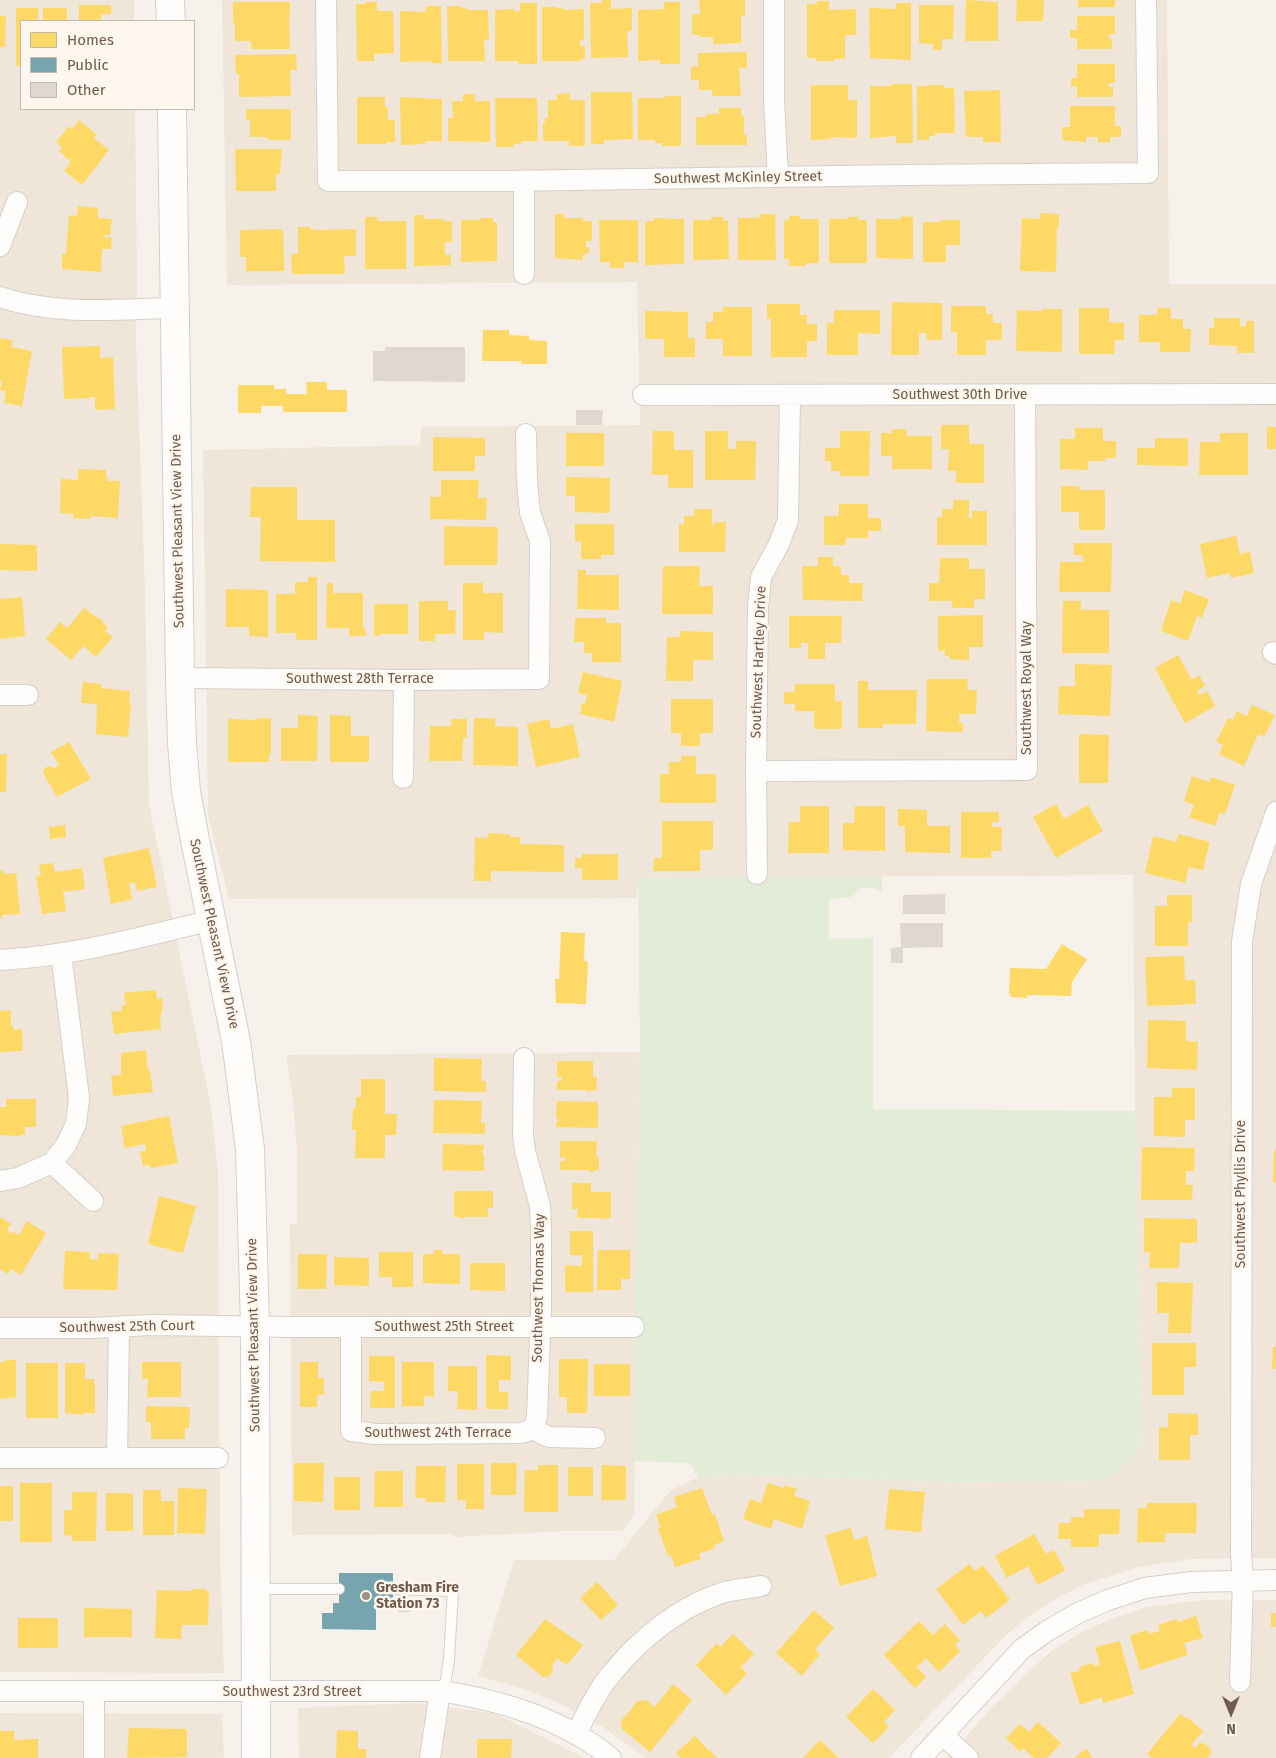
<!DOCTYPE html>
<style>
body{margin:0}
#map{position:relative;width:1276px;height:1758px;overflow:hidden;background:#f6f2eb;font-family:"Fira Sans",sans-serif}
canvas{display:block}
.legend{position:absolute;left:20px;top:20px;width:175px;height:90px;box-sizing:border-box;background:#fef7ed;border:1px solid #c6b9ad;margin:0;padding:6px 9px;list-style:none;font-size:15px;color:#725b4d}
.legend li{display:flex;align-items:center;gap:10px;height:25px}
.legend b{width:25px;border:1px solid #c6b9ad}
.north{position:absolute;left:1206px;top:1688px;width:50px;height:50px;-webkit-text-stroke:4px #fef7ed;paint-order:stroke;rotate:180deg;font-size:14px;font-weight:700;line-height:20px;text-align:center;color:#725b4d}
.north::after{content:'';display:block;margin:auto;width:18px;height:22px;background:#725b4d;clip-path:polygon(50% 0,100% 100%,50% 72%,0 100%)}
</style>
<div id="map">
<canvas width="1276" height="1758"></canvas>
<ul class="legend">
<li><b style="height:14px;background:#ffd966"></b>Homes</li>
<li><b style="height:14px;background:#76a5af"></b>Public</li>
<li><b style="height:14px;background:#dfd8d1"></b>Other</li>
</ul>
<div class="north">N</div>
</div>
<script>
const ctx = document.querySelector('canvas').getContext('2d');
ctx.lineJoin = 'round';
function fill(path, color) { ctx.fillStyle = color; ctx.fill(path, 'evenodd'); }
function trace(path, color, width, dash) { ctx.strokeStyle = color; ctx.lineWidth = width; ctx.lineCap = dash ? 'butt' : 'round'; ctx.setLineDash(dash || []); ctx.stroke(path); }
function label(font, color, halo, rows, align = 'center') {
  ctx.font = font + ' "Fira Sans",sans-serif'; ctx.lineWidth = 5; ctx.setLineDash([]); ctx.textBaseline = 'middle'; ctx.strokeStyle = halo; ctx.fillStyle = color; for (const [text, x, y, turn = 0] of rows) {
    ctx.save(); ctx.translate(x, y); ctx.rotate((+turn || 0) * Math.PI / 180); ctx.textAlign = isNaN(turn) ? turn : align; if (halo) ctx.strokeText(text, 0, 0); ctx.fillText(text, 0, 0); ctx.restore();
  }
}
const residential = new Path2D(`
 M0,0H134V21H21V109H135L137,274L136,339L145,591L149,804L210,1102L218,1170L220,1556L224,1673L0,1672Z
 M222,0H1167L1169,284H1276V1558L1190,1559L1135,1568L1082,1585L1057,1598L1032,1614L1006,1635L889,1758H645L606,1729L559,1703L523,1689L478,1676L514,1560H614L670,1491L698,1477L741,1475L951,1482L1094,1481L1141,1446L1135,1111L1133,875L638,878L637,898L229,899L208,816L203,450L420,445L421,427L640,425L637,282L227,285Z
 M640,1052L634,1515L623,1531H564L454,1537V1534L292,1535L290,1224H297V1151L293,1101L286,1055Z
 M1202,1600H1276V1758H947L992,1707L1029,1671L1054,1649L1084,1631L1114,1618L1147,1607Z
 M414,1703L494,1713L585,1758H299L298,1708Z
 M0,1713L222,1714L224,1758H0Z`);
const green = new Path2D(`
 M882,877V892L873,888H861L852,897L829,899V939L873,938V1109L1135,1111L1141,1446L1118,1472L1094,1481L951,1482L741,1475L698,1477L690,1463L633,1461L640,1052L638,878Z`);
const homes = new Path2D(`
 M602,0H611V9L632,8V31H627L628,57L591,58L590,3H602Z
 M699,0H745V16H741V43L713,44V37H700L699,35H692V14H700Z
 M966,0L998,2V41H965Z
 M1017,0H1044L1043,21H1016Z
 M1078,0H1115V7H1078Z
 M817,1H829V10L856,9V35H845V59H834V61H816V58H807V4H817Z
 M233,2H290V15H289L290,49H251V41H235V23H233Z
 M366,2H377V11H393L394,53L374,54V61H357L356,4H366Z
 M664,2H680V64H660V60L638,61V10L664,9Z
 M520,3H537V64H518V61H495V10L514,9V11H520Z
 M901,3H911V60L870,58L869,8L896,9V4Z
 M79,5H111V14H101V21H79Z
 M919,5H954L953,39H942V50H933V44L919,43Z
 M432,6H441L442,63H431V61L400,62V11L426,12V7Z
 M447,6H461V8H467V10H488L489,40H484L485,61H448Z
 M542,7H556V8H563V10L584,9V40H580V46H585V59H581V61H542Z
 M16,8H38V21H21V66H16Z
 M43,8H67V21H43Z
 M0,16H6L5,47H0Z
 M1077,16H1115V34H1109V39H1112V49H1077V38H1070V30H1077Z
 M747,52V68H739L741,96H712V90H699V80H691V67L698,66V53Z
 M296,54L297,70H290L291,96L239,97V74H236L235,55Z
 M1077,64H1115V83H1109V87H1113V97H1077V86L1071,87V78H1077Z
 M892,84H912L913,143H896V136L870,138V86H892Z
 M811,85H848V100H857V138L831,137V139L811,140Z
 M928,85H944V88H954L955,133H935V136H929V140H917V86H928Z
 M1000,90L1001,142H983V137H966L964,91Z
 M591,92H632L633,139L608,140H604V144H591Z
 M570,93V100H585V146H569V141H543V123H545V118H548V100H557V94Z
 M463,94H475V101H490V142L448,141V118H453L452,101H463Z
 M665,96H681V146H662V143H655V140H638V98H665Z
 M357,97H385V107H388V120H395V142H386V144H357Z
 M400,97L442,99V141H425V144L401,145Z
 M495,98H537L538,141H521V144H514V147H496Z
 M1070,106H1115V126H1121V137H1110V142H1098V137H1086V142L1062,140V127H1070Z
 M719,108H741V116H744V135H747V145H696V117H707V114H719Z
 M246,109H291V140H268V137H250V120H246Z
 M79,120L96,134L94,138L109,150L82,185L64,171L71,162L59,151L62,147L56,142L69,126L72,129Z
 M235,149H282L280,174H276V191H236Z
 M78,206L98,208V218L112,219L110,235H105L104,237L112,238L111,249H102L101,272L62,269V254H66L69,215L77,216Z
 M1040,213L1059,214V227H1057L1056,272L1020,271L1022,218L1040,219Z
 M555,214H564V218H583V221H592V241H586V247H589V253L583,254V260L555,258Z
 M759,214H775L776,260H738V218H759Z
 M414,215H424V219H443V221H452V242H445V255H451V265L414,266Z
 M789,216H800V219H819V263H806V266H789V259H784V221L789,220Z
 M901,216L913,217V259L876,258V219H901Z
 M365,217H377V220L381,221H406V269H365Z
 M711,217H723V221H728L729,259L693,260V220H711Z
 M847,217H858V220H867V263H829V219H847Z
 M480,218H493V222H497V261L461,262V220H480Z
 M654,218L684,219V264L645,265V221H654Z
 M599,220H638V262H624V268H610V262H600Z
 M941,220H960V245H946V262H923V222H941Z
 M298,227H310V229L317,230L356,229V256H344L345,274H292L291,254H298Z
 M283,229L284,271H246V257H240V230Z
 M892,302L942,303V340H926L927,333H919V355H891Z
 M767,304H800V315H807V324H817V341H807V357H771V319H767Z
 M951,306H986V314H993V323H1002V340H986V355H957V332H951Z
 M723,307H752V356H723V339H706V322H713V312H723Z
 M1079,308H1109V322L1124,323V340H1115L1114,354H1079Z
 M1157,308H1171V319H1183V329H1191L1190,352H1160V342H1139V315H1157Z
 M1042,309H1062V352L1016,351L1017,310L1042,311Z
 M834,310H880V334L858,333V355H827V323H834Z
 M645,311L688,312V338H695V357H664V339H645Z
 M1214,318H1240V326H1246V321H1254V353H1237V346L1209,345V328H1214Z
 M483,330H509V335L529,336V340L547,341V364H521V361H482Z
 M0,338L13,340L11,347L32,351L22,406L4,403L6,391L0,390L2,380H0Z
 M100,346V358L113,357L115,409L95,410V397H89L90,398L64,399L62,347Z
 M306,382H327V390H347V412H283V406H261V413H238V385H274V389H286V394H307Z
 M941,425H969V444H984V483H956V471H948L949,449H941Z
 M1267,427H1276V449H1267Z
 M1075,428H1103V441H1116V458H1105V461H1088V470L1060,469V439H1075Z
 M892,429H907V436H932V469H892V456H881V433H892Z
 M653,431H674V450H693V488H668V475H652Z
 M705,431H728V449H736V441H756L755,480H705Z
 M840,431H870L869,476H840V471H831V461H825V448H840Z
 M566,433H604V466H566Z
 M1220,433H1248V475H1199L1200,442H1220Z
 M433,437L485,438V456H475V471H433Z
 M1155,438H1188V466L1137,465V448H1155Z
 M78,469L106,470V478H108V481H120L118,518L91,516L90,519L73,518V514L60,513L61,479L78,480Z
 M566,477L610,478V513L575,512V496H566Z
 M441,480H479L478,498H487L486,520L430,519V497H441Z
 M1061,486H1079V490H1105V530H1079V512H1061Z
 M251,487H297V520H335V562L260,561L261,517H250Z
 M953,500H969V518H972V511H987V545H937V517H942V509H953Z
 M839,504H868V518H881V531H868V538H846L845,545H824V516H839Z
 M694,509H712V525H715V522H726L725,552H679V524L684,525V516H694Z
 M575,524H614V555H601V559H581V541H575Z
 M444,526L498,527L497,565H444Z
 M1236,536L1240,554L1250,552L1254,573L1231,578L1230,573L1207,578L1200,544Z
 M1074,543H1112L1111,592H1059L1060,562H1083V555H1074Z
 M0,544L37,545V571L0,570Z
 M818,557H833V566H841V575H849V583H863L862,601L803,600L802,566H818Z
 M940,558H969V569H985V599H974V608H952V601H929V583H939Z
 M663,566H700L699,586H713V614H662Z
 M578,570H586V575H619V610L577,609Z
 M308,577H317V640H296V633H276V594H295V582H308Z
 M327,583H333V593H363V629H366V636H349V628H326Z
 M463,583H483V593H503V633L484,632V640H463Z
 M226,589L268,590V637L249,636V627H226Z
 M1185,590L1209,599L1202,618L1197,616L1188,641L1161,631L1171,600L1180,604Z
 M22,597L25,636L0,639V599Z
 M419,601H448V610H456L455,634H435V641H419Z
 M1063,601H1081V610H1109V653H1062Z
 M374,604H408V634H380V636H374Z
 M84,608L96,617L103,620L102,622L108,628L105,631L113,637L96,657L83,646L71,660L46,639L60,622L67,628Z
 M983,615V647H969V660L949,659V656H945V650L938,651V616Z
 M789,616H842L841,643H825V659H808V643H801V648H789Z
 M575,618H606V623H621V662H592V653H584V642H574Z
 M680,631L713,632V660H693V681H666L667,637H680Z
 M1178,655L1192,680L1199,675L1205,686L1197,691L1199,695L1207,691L1215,706L1185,723L1155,668Z
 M1075,664L1112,665L1110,716L1058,714L1059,686H1075Z
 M583,672L622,681L614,722L580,714L582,703L585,704L587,695L578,693Z
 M927,679H968L967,690H977L976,714H959V723H963V732L926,731Z
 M858,681H868V690H917L916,724H883V728H858Z
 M83,682L101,684V688L130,691L129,702L131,703L128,737L96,734L97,704L81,703Z
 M795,684H835V701H842V729H814V711H795V704H784V692H795Z
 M671,699H713V733H700V746H681V733H671Z
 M1252,705L1275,715L1264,737L1258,734L1244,766L1219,754L1223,745L1216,742L1228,718L1233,720L1237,711L1247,716Z
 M298,715L318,716L317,761H281V728H298Z
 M330,715L351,716V736H369V762H330Z
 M257,718H271V754H269V762H228V719L257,720Z
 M474,718H495V726L518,727V766L473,765Z
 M451,719H467V738H463L462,761H429L430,726H451Z
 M549,719L551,729L573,724L580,757L536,767L527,724Z
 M1079,734L1109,735L1108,783H1079Z
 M69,742L91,779L57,797L43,773L45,768L49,766L55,768L59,765L51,752Z
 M0,754H7L6,792H0Z
 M681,756H696V774H716V803H660V774H669V762H681Z
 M1192,776L1209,782L1211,777L1235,785L1225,814L1220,812L1215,826L1189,817L1194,805L1184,801Z
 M1056,804L1064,819L1088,805L1103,831L1056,858L1033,817Z
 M800,806H829V853H788L789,822H800Z
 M855,806H885V851L843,850V823H854Z
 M898,809L927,810V826H950V853L905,852V826H898Z
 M961,812H999V822H992V827H1002L1001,851H991V858H961Z
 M662,821H713V850H700V871H653L654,858H662Z
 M65,825L66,837L50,839L49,827Z
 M488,833L509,834L510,837H520V844L564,845V872L491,871V881H474L475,837L488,838Z
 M1179,834L1210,842L1203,870L1189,867L1185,883L1145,873L1153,836L1176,842Z
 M149,848L157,887L137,891L135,882L129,884L132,899L111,904L103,858Z
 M582,854H618V880H582V868H575V858H582Z
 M53,863L55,872L82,868L85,889L63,892L66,911L42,914L36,876L41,875L39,865Z
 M4,870V874L16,873L20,914L2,915V918L0,919V871Z
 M1167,895H1192V922H1188V946H1155V906H1167Z
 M561,932L585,933L584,961L588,962L586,1004L556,1003L555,979H559Z
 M1062,944L1087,959L1072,982L1071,996L1027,995V998L1011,997V995L1009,994L1010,968L1046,969Z
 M1184,956L1185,980H1195L1196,1004L1147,1006L1145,957Z
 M156,990L157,999L162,998L163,1010H161L162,1015H160L161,1029L114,1034L111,1012L122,1011V1005H126L124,993Z
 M11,1010V1026H13L14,1030L22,1029L23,1051L0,1052V1011Z
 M1148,1020L1186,1021V1041L1198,1042L1197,1070L1147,1068Z
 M146,1050L148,1070H150L153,1092L113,1096L111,1076L121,1075V1053Z
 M434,1058L482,1059L481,1081H486V1092L434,1091Z
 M557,1061H593V1077H597L596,1090L587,1092V1090H557V1081H562V1077H557Z
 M361,1079H385V1114H397L396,1135H385V1158H355L356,1130H352L353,1107L356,1108V1097H361Z
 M1172,1088H1195V1120H1185V1137L1154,1136V1097H1172Z
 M6,1099H36V1127H25V1135H19L20,1136L0,1135V1107H6Z
 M434,1100L482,1101L481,1123H485V1134L433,1133Z
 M557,1101L598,1102V1128L556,1127V1122H558V1118H556Z
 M169,1116L178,1163L151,1168L150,1165L143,1166L140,1152L146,1150L145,1144L125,1148L121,1126Z
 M560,1141H597L596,1157H599V1170H594V1172H590V1170H560V1161H565V1157H560Z
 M443,1144L484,1145V1150H482V1154H484V1171L442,1170Z
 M1142,1147L1195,1148L1194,1171H1186V1185H1193L1192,1200H1141Z
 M1274,1150H1276V1182H1273Z
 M572,1183H591V1192H611V1218L601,1219V1218H577L578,1209H572Z
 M454,1191H493V1208H487L489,1217H464V1218H459V1217H454Z
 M159,1196L196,1206L183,1253L148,1244Z
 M0,1217L11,1224L7,1230L13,1234L14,1232L19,1235L27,1221L46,1233L21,1275L11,1269L8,1274L0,1269Z
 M1144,1218L1197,1219V1243H1180L1179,1268H1149L1150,1252H1144Z
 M570,1231H593V1292H565V1265L582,1266V1255H570Z
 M434,1250H443L442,1254H460V1284L423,1283V1254H434Z
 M598,1250H630V1279H621V1290H597Z
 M65,1251L90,1252L89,1259L98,1260V1253L119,1254L117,1290L63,1289Z
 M379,1252H413V1287H392V1277H379Z
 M298,1254H327L326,1289H298Z
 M334,1257L369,1258V1286L334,1285Z
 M470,1263H505V1291L470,1290Z
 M1157,1282L1193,1283L1191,1333H1168L1169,1313H1157Z
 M1152,1343H1196V1367H1184V1395H1152Z
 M1273,1347H1276V1369H1272Z
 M486,1355L511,1356V1380H499V1392H508V1409H486Z
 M369,1356H395V1408H370L371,1391H384V1382L369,1381Z
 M559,1359H588L587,1413H567V1397H559Z
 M5,1360H16V1397L0,1399V1362H5Z
 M142,1362H181V1397H147L148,1379H142Z
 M300,1362H318V1378H324V1395H317V1407H300Z
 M402,1362H434V1397L424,1396V1406H402Z
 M26,1363H58V1418H26Z
 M65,1363H85V1379H94V1384H95V1413H84V1415L65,1413Z
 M594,1364H630V1396H594Z
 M448,1366H477V1410L457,1409L458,1391H448Z
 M146,1406L190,1407L189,1428H185V1439H151V1422H146Z
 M1168,1413L1198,1414V1435H1190V1460H1159V1427L1168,1428Z
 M294,1463H324L323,1502L294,1501Z
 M491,1463H517L516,1495H491Z
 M457,1464H484V1509H466V1500H457Z
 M538,1465H558V1512H524L525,1470H538Z
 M602,1465L626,1466V1500H601Z
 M416,1466H446L445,1502H426V1498H415Z
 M568,1467H593V1496H568Z
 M375,1471H403V1507H374Z
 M334,1477H360V1510H334Z
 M20,1483H52V1542H20Z
 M768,1483L784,1488L785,1485L797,1489L794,1496L810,1501L802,1529L774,1519L771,1529L743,1519L750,1499L761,1503Z
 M0,1486H13V1521H0Z
 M178,1488L207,1489L205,1534L177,1533Z
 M702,1488L712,1515L715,1514L724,1541L714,1545L715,1548L699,1554L701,1559L675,1567L671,1555L668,1556L658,1528L661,1527L656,1515L677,1507L674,1497Z
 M889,1489L925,1492L921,1532L885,1529Z
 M143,1490H161V1501H174V1535H143Z
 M72,1492H97L96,1541H72V1536L64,1535V1510H72Z
 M106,1493H133V1531H106Z
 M1147,1503H1197L1196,1533H1165V1542H1137L1138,1508H1147Z
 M1084,1509H1120L1119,1534H1099V1547H1071V1539H1058L1059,1523H1071V1517H1084Z
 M851,1528L854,1540L867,1536L877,1576L840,1586L825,1535Z
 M1034,1534L1046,1554L1054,1550L1065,1570L1038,1585L1028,1566L1007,1578L995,1556Z
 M969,1564L975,1571L983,1565L1010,1600L986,1618L981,1611L963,1625L936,1589Z
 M597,1582L618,1605L601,1620L580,1598Z
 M192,1589H206V1591H209L208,1625H182L181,1639L155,1638L157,1590L192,1591Z
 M84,1608L132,1609V1637H84Z
 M814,1610L834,1628L815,1649L820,1654L802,1676L776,1653Z
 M1271,1613H1276V1627H1271Z
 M1196,1616L1203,1638L1184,1643L1188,1655L1140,1670L1130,1635L1148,1630L1149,1634L1160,1631L1158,1625L1177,1619L1178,1622Z
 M18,1618H58V1648H18Z
 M545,1619L583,1645L567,1665L557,1658L552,1665L553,1671L549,1676L543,1677L516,1655Z
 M919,1621L933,1635L945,1624L960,1640L955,1645L960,1651L939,1672L926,1658L917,1667L926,1677L915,1688L884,1655Z
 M733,1634L754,1654L741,1667L747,1674L726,1695L696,1665L717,1643L720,1647Z
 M1120,1641L1134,1694L1103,1703L1102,1697L1080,1705L1070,1673L1080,1671L1079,1667L1093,1663L1094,1666L1100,1665L1095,1647Z
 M673,1684L692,1700L650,1752L622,1729L621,1721L638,1701L646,1700L655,1707Z
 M873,1689L895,1710L884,1722L889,1727L873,1743L846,1717Z
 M1180,1714L1187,1719L1188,1718L1203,1731L1191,1745L1195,1748L1200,1742L1202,1744L1204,1743L1211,1749L1210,1750L1212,1752L1207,1758H1152L1147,1754Z
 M1038,1722L1061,1743L1047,1758H1034L1023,1748L1020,1752L1006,1738L1020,1724L1029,1732Z
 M129,1728L187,1729V1757L127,1758Z
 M337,1730L358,1731V1749H367L366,1758H336Z
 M0,1731H14V1740L38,1739V1758H0Z
 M695,1736L709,1751L710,1750L717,1758H681L676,1753Z
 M477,1739H512L511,1758H477Z
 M820,1740L839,1758H803Z
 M1086,1749L1093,1758H1074Z`);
const public = new Path2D(`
 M339,1573H393V1605H376V1630L322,1629V1613H333V1603H339Z`);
const building = new Path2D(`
 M385,347H465V382L373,381V351H385Z
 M576,410H603L602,425H576Z
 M945,894V914H903V895Z
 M900,923H943V947L903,948V963H891V948L901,947Z
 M398,1602L411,1603V1612H398Z`);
const lane = new Path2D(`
 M256,1589H339
 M393,1589L453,1591L449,1659L444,1692`);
const street = new Path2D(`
 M326,0L328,181H503L905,175L1148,173L1146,0
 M774,0V100L778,177
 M0,246L17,202
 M524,274V181
 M0,297C56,316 117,309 175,308
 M643,395L1276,394
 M1273,652L1276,654
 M180,678L404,680L539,679L540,541L530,513L527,483L526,434
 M0,695H28
 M756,771L1027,770L1025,395
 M403,778L404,680
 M757,874L756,771L758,607L761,577L779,544L788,520L790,395
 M0,960C72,956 143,937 212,920
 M524,1058L523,1135L525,1151L540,1206L541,1229V1309L537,1417L533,1429
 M52,1163L93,1201
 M0,1181L18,1178L52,1163L66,1145L76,1124L79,1098L61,953
 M351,1327V1431L375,1434L521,1433L533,1429L549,1437L595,1438
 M0,1328H91L151,1325L293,1327H634
 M0,1458H218
 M117,1458L119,1327
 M1240,1682L1243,1580L1241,1554L1242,942L1251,884L1276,812
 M0,1691H440C500,1700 563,1718 611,1758
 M576,1734C587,1713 597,1690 613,1672C641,1638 678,1608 719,1594C732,1589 747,1589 761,1586
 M943,1735L968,1758
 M94,1758V1692
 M430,1758L440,1691
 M921,1758L1022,1649L1047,1631L1078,1613L1108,1600L1145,1588L1191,1582L1276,1580`);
const secondary = new Path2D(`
 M170,0L171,21
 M172,109L180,678L182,743L186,791L195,840L236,1041L250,1149L255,1326L256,1758`);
const markers = [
 [366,1596,5,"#a09084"]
];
const streetNames = [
 ["Southwest McKinley Street",738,178,-1],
 ["Southwest 30th Drive",960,395],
 ["Southwest Pleasant View Drive",178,531,-91],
 ["Southwest Hartley Drive",759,662,-88],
 ["Southwest 28th Terrace",360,679],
 ["Southwest Royal Way",1027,688,-90],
 ["Southwest Pleasant View Drive",214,934,78],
 ["Southwest Phyllis Drive",1241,1194,-90],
 ["Southwest Thomas Way",539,1288,-89],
 ["Southwest 25th Court",127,1327,-1],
 ["Southwest 25th Street",444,1327],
 ["Southwest Pleasant View Drive",254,1335,-91],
 ["Southwest 24th Terrace",438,1433],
 ["Southwest 23rd Street",292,1692]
];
const poiNames = [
 ["Gresham Fire",376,1588],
 ["Station 73",376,1604]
];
fill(residential, '#efe5d9');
fill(green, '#e3ecd7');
fill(homes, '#ffd966');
fill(public, '#76a5af');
fill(building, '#dfd8d1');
trace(lane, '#d5cfca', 12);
trace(street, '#d5cfca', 22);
trace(secondary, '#d5cec8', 30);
trace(lane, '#fefdfc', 10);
trace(street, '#fefdfc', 20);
trace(secondary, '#fefdfc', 28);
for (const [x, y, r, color] of markers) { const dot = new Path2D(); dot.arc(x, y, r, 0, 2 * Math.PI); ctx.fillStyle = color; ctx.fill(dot); trace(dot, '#fef7ed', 2); }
label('14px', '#725b4d', '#fef7ed', streetNames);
label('bold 14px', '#725b4d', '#fef7ed', poiNames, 'left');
</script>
